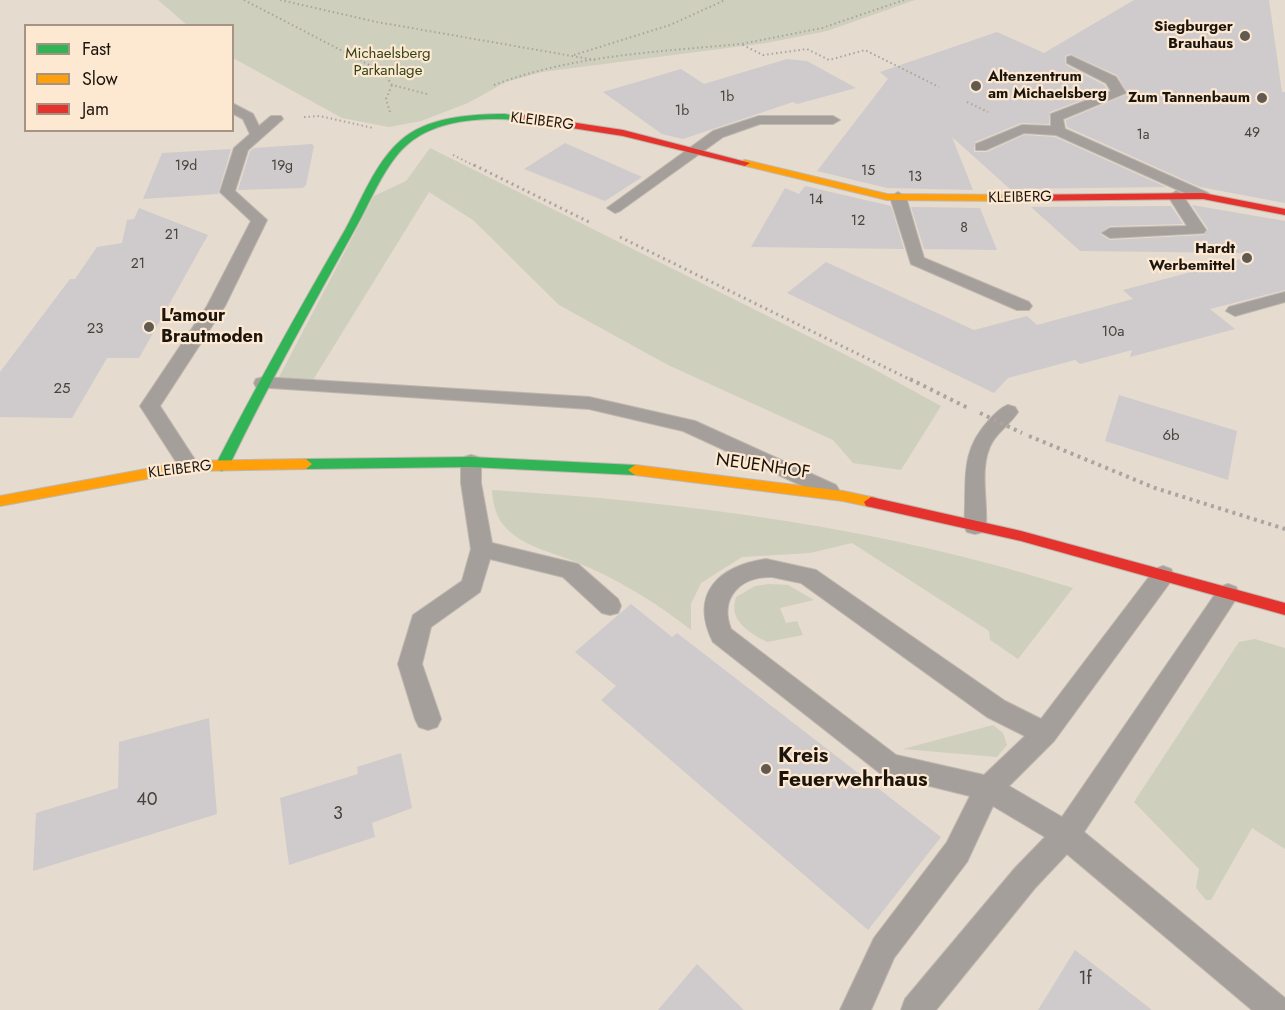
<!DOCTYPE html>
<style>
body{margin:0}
#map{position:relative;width:1285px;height:1010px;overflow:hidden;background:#e5dbcf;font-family:Jost,sans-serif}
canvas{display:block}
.legend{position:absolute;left:24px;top:24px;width:210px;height:108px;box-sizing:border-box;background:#fde9d2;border:2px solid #a39483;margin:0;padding:8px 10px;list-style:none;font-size:18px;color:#1c150d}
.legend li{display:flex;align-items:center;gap:12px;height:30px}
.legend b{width:30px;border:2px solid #a39483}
</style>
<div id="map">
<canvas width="1285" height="1010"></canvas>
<ul class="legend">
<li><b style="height:8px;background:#30b455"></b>Fast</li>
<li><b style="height:8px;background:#ff9f0a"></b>Slow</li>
<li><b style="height:8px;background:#e5322d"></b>Jam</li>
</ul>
</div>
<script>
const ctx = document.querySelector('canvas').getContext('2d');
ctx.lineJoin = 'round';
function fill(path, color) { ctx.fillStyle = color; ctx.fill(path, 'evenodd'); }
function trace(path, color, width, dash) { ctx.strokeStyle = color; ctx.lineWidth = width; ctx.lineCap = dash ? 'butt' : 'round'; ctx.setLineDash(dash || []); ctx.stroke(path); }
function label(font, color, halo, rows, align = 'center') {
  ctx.font = font + ' Jost,sans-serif'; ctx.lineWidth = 4.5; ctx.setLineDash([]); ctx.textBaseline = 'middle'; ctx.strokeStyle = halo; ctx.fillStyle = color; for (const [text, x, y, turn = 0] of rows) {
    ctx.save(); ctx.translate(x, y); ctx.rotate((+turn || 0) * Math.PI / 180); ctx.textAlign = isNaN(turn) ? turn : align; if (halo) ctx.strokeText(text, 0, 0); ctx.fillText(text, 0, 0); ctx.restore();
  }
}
const green = new Path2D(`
 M158,0H915L827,31L766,43L542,72L506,82L468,103L421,121L389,127L342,118L233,58L232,26L187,25Z
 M430,148L868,366L941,406L901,470L853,463L833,440L668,365L559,305L473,220L429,192L313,380L278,379L374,196L406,181Z
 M492,490C688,502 886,528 1073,588L1018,659L990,640L989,631L852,543L810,553L742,557L701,583L691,604V630C657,603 616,578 576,562C552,552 524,547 506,528C496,518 493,504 492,490Z
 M769,584L788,585L814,600L780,608L786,623L797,621L803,635L767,642C749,632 728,621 736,597L755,586Z
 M1255,639L1285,648V849L1252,828L1211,900H1206L1196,888L1199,869L1134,802L1239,642Z
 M993,725L1003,733L1007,745L997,757L903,749Z`);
const building = new Path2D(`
 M1134,0H1269L1282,92H1285V203L1200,187L1067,127L1066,120L1128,94L1117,75L1070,54L1065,56L1066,65L1104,85L1108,90L1050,112L1049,124L1021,123L975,142L974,152H987L1024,135L1055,137L1166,187L1010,189L952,137L973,190L887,188L817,171L888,79L880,72L997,32L1044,53Z
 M787,59L807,61L856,88L797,104L793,102L683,139L662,134L603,92L681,69L704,84Z
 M565,143L642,177L605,201L524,169Z
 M312,144L314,146L306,185L303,188L238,190L250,151L254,148Z
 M231,149L218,194L143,199L162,153Z
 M805,186L891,206L904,249L751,247L785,188L799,194Z
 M1192,205L1285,221V290L1210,309L1235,329L1130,357L1132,350L1080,364L1075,360L1008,378L994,393L787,293L826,262L974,330L1027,316L1037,325L1133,299L1123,290L1248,257L1247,253L1080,251L1031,207L1171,206L1183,224L1110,226L1100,234L1110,240L1204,235L1208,229Z
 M911,207L980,208L997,250L924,249Z
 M139,208L208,235L139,358H107L72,418L0,417V372L70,279H75L97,247L122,243L127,220L134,219Z
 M1119,395L1237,431L1228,480L1105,441Z
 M631,604L672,637L677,633L941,837L868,930L601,700L616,686L575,652Z
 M209,718L217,814L33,871L36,813L118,788L119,742Z
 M401,753L412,808L372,823L375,837L289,865L280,798L358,774L357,767Z
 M1075,950L1152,1010H1038Z
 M697,964L744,1010H658Z`);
const pathFar2 = new Path2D(`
 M244,0L383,72L392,85L427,94
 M280,0L377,22L595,60
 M904,0L822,28L741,44L763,55L807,49L829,60L865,50L939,87
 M574,55L670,25L725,0
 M494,85C573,55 657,52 740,44
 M967,102L988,112
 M390,112L386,99L392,85
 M304,117L320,116L373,128
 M453,155L477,167`);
const pathFar1 = new Path2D(`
 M474,165L589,222
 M620,237L913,381`);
const path = new Path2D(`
 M910,379L968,408
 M1029,436L1155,488L1285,529`);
const lane = new Path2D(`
 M1071,56L1116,77L1126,93L1063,119L1065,129L1208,193L1211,196L1208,199H1198L1056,135L1024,133L986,150H976V144L1022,125L1051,126V114L1111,91L1106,83L1067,63V57Z
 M232,103L253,114L259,126L271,116H281L283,119L248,150L235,191L267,220L225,306L160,406L199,466L196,471L189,473L182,471L140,406L207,306L251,221L220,192L234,148L250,134L243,119L232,113Z
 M759,116H833L840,120L833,124H760L723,137L620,211L615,213L607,208L713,131Z
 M1176,191L1181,193L1206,230L1204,233L1110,238L1102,233L1110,228L1187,226L1168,196Z
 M898,192L906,197L924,258L1029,302L1032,306L1029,310H1017L911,264L890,197Z
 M1285,292V302L1235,316L1226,311L1229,307Z
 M263,377L589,397L695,421L836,485L839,490L836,495L829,498L822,495L683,431L589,409L256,387L254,383L256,379Z
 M1008,405L1015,407L1018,412C1011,423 1000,430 993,441C978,465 988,500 986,526L983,532L975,534L967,532L964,526C968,484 957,454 990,419C996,413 1000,408 1008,405Z
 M471,455L478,457L481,462V483L492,543L578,564L618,599L621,606L618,613L610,615L602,613L563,577L490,559L480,592L431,627L422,664L441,719L437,727L428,730L419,727L415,719L398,664L413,615L462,581L471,549L461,483V462L464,457Z
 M766,559L816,570L1005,701L1041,719L1155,569L1163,566L1171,569L1174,575L1171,581L1054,741L1009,786L1062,817L1220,587L1228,584L1236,587L1239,593L1236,599L1084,832L1285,998V1010H1252L1067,854L1035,888L936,1010H901L905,999L1015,868L1045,837L993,806L967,862L894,958L871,1010H840L874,938L947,842L970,796L881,774L713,642C689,593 719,566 766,559ZM772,577L801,583L987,717L1025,736L984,775L896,755L731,629C719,598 740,576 772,577Z`);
const fast = new Path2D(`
 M505,114L521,117L517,120C482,117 436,120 408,144C385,163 370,203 355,229C312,307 268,385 229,466L222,471L217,469L215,466C256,386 300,308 345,230C361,201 375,163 400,141C426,117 471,114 505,114Z
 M471,457L635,465L642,470L635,475L471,467L306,469L300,464L306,459Z`);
const slow = new Path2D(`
 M745,160L887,194L1012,195L1017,198L1012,201L887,200L742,165V161Z
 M306,459L312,464L306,469L189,471L0,506V496L189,461Z
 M635,465L843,491L876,498L878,502L871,507L843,501L635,475L628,470Z`);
const jam = new Path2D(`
 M517,114L623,130L750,163L745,166L623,136L514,119V115Z
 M1203,193L1285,209V215L1203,199L1012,201L1007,198L1012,195Z
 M871,497L1021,531L1285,603V615L1021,541L866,506L864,502Z`);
const pathBridge = new Path2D(`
 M980,413L1022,433`);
const markers = [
 [1245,36,6,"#625a51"],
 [976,86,6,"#625a51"],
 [1262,98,6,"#625a51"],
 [1247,258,6,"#625a51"],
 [149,327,6,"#625a51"],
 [766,769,6,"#625a51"]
];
const farNumbernames = [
 ["1b",727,98],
 ["1b",682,112],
 ["49",1252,134],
 ["1a",1143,136],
 ["19d",186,167],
 ["19g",282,167],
 ["15",868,172],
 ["13",915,178],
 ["14",816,201],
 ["12",858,222],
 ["8",964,229],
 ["21",172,236],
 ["21",138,265]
];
const farPoinames = [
 ["Siegburger",1233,27],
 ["Brauhaus",1233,44],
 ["Altenzentrum",988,77,"left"],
 ["am Michaelsberg",988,94,"left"],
 ["Zum Tannenbaum",1250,98],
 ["Hardt",1235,249],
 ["Werbemittel",1235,266]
];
const farParknames = [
 ["Michaelsberg",388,54],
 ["Parkanlage",388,71]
];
const farStreetnames = [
 ["KLEIBERG",542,122,7],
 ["KLEIBERG",1020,198,-1],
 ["KLEIBERG",180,470,-7]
];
const numberNames = [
 ["23",95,329],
 ["10a",1113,332],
 ["25",62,389],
 ["6b",1171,436]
];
const poiNames = [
 ["L'amour",161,317],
 ["Brautmoden",161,338]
];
const streetNames = [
 ["NEUENHOF",763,467,8]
];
const nearNumbernames = [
 ["40",147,801],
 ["3",338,815],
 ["1f",1085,980]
];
const nearPoinames = [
 ["Kreis",778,757],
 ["Feuerwehrhaus",778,781]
];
fill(green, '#cecfbd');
fill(building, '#cfcacb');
trace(lane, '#bfb7ae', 2);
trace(fast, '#bfb7ae', 2);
trace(slow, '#bfb7ae', 2);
trace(jam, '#bfb7ae', 2);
trace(pathFar2, '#aba49f', 2, [1.5, 3]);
trace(pathFar1, '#aba49f', 3, [2, 4]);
trace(path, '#aba49f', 4, [3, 4.5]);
fill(lane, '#a59f9c');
fill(fast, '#30b455');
fill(slow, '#ff9f0a');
fill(jam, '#e5322d');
trace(pathBridge, '#aba49f', 4, [3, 4.5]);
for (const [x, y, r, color] of markers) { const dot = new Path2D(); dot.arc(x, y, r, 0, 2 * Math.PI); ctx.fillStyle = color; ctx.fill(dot); trace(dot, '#fde9d2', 2); }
label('14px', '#49423c', null, farNumbernames);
label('bold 15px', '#1c150d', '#fde9d2', farPoinames, 'right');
label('15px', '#334417', '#fde9d2', farParknames);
label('15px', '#1c150d', '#fde9d2', farStreetnames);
label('15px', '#49423c', null, numberNames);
label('bold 18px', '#1c150d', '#fde9d2', poiNames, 'left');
label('18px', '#1c150d', '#fde9d2', streetNames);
label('18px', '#49423c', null, nearNumbernames);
label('bold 21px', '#1c150d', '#fde9d2', nearPoinames, 'left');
</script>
